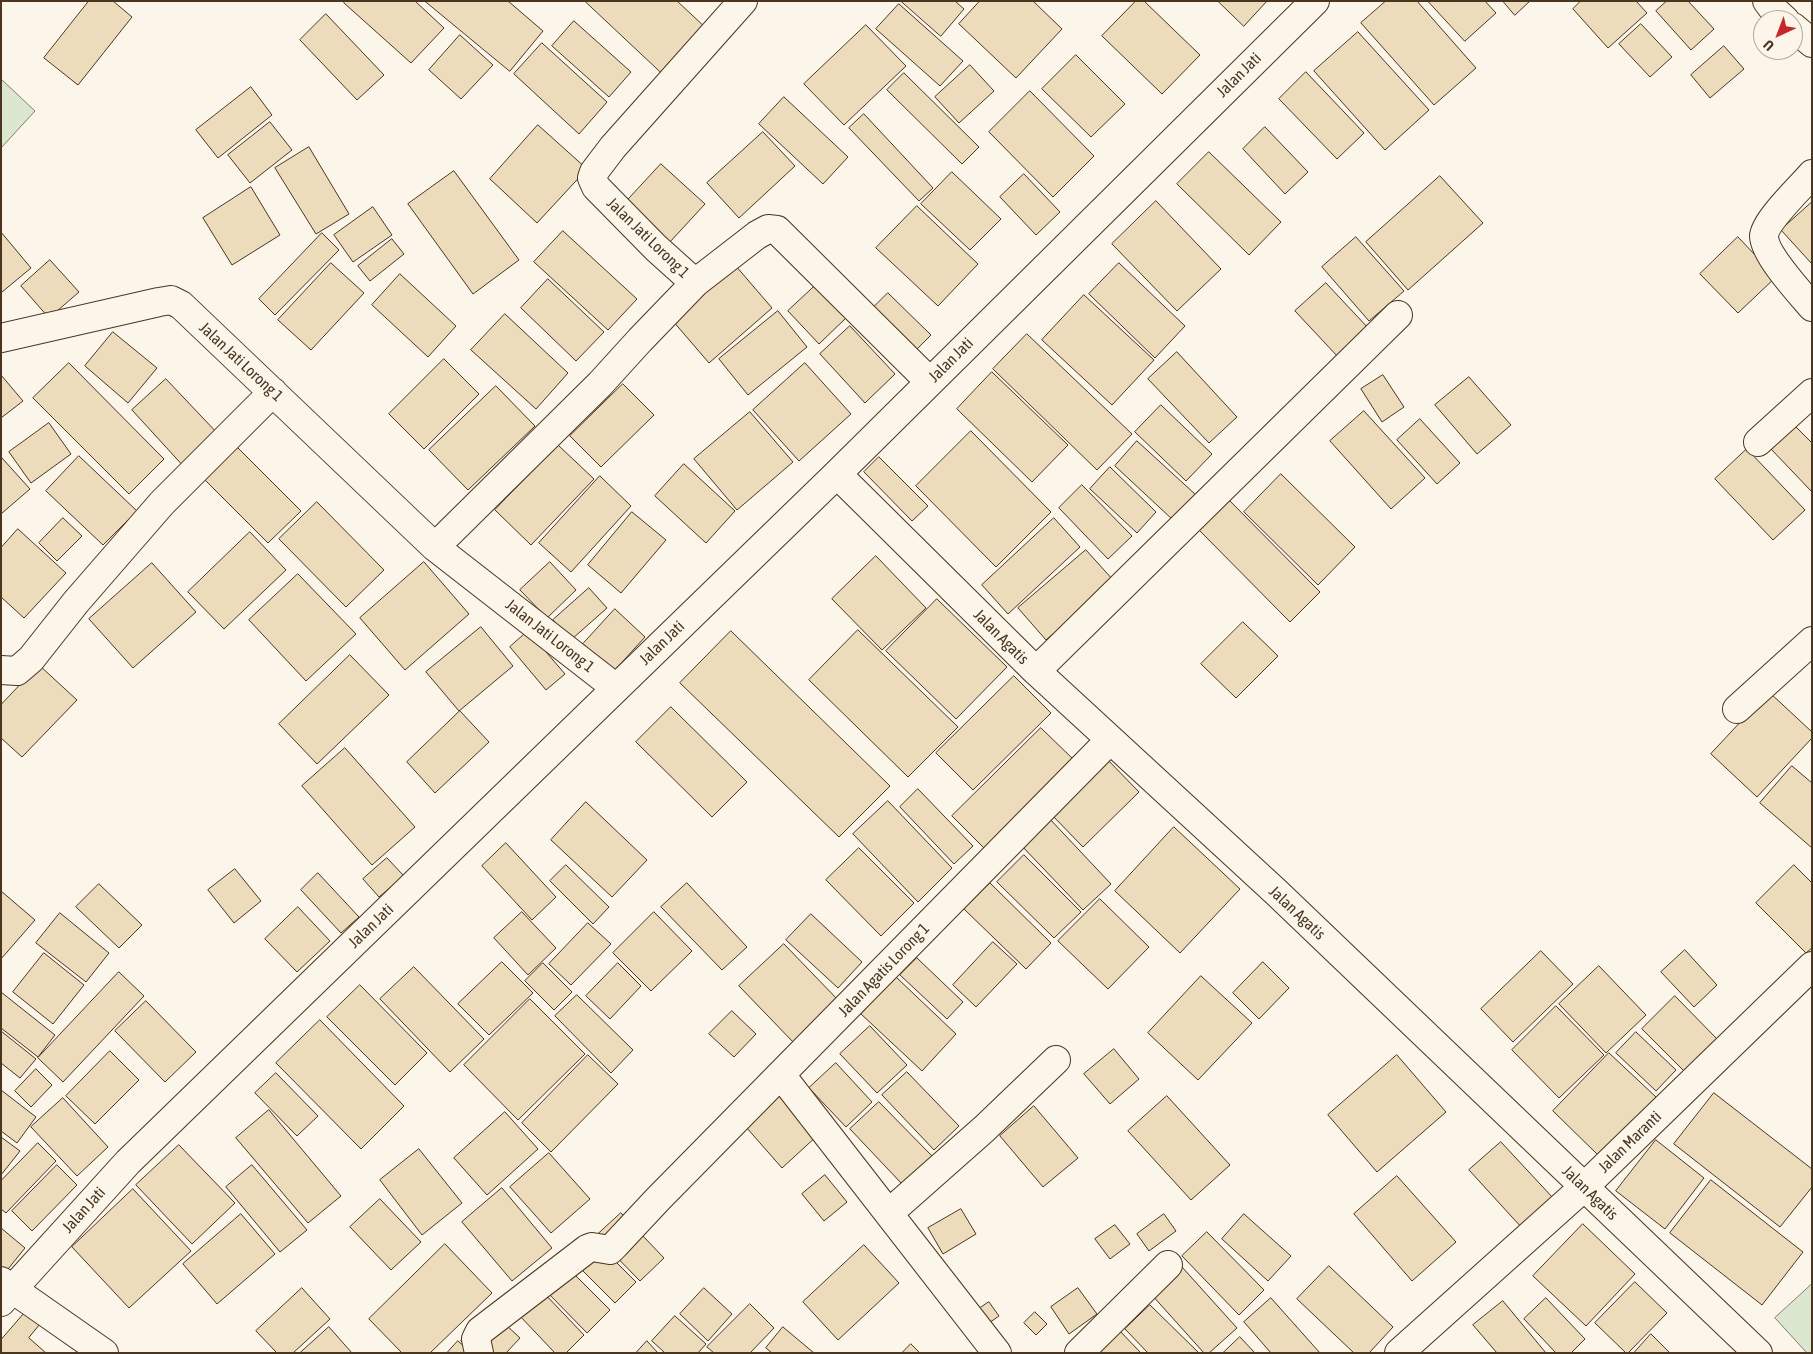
<!DOCTYPE html>
<style>
body{margin:0}
#map{position:relative;width:1813px;height:1354px;overflow:hidden;background:#fbf6e9;font-family:"Asap Condensed",sans-serif}
canvas{display:block}
.frame{position:absolute;inset:0;border:2px solid #4a3520;pointer-events:none}
.north{position:absolute;left:1753px;top:10px;width:50px;height:50px;box-sizing:border-box;background:#fbf6e9;border:1px solid #b4a999;border-radius:50%;rotate:223deg;font-size:14px;font-weight:700;line-height:20px;text-align:center;color:#4a3520}
.north::after{content:'';display:block;margin:auto;width:18px;height:22px;background:#c62828;clip-path:polygon(50% 0,100% 100%,50% 72%,0 100%)}
</style>
<div id="map">
<canvas width="1813" height="1354"></canvas>
<div class="frame"></div>
<div class="north">U</div>
</div>
<script>
const ctx = document.querySelector('canvas').getContext('2d');
ctx.lineJoin = 'round';
function fill(path, color) { ctx.fillStyle = color; ctx.fill(path, 'evenodd'); }
function trace(path, color, width, dash) { ctx.strokeStyle = color; ctx.lineWidth = width; ctx.lineCap = dash ? 'butt' : 'round'; ctx.setLineDash(dash || []); ctx.stroke(path); }
function label(font, color, halo, rows, align = 'center') {
  ctx.font = font + ' "Asap Condensed",sans-serif'; ctx.lineWidth = 4; ctx.setLineDash([]); ctx.textBaseline = 'middle'; ctx.strokeStyle = halo; ctx.fillStyle = color; for (const [text, x, y, turn = 0] of rows) {
    ctx.save(); ctx.translate(x, y); ctx.rotate((+turn || 0) * Math.PI / 180); ctx.textAlign = isNaN(turn) ? turn : align; if (halo) ctx.strokeText(text, 0, 0); ctx.fillText(text, 0, 0); ctx.restore();
  }
}
const green = new Path2D(`
 M1,79L35,111L1,148Z
 M1812,1284V1353H1807L1775,1318Z`);
const building = new Path2D(`
 M89,1H113L132,17L78,85L44,58Z
 M345,1H415L444,28L411,63L344,3Z
 M425,1H508L543,31L510,71Z
 M585,1H677L707,29L664,75Z
 M901,1H955L964,9L941,36Z
 M980,1H1033L1062,29L1016,78L959,24Z
 M1136,1H1144L1200,55L1162,94L1102,36Z
 M1218,1H1267L1244,26Z
 M1386,1H1417L1476,68L1434,105L1361,23Z
 M1428,1H1485L1496,13L1465,41Z
 M1503,1H1530L1515,15Z
 M1581,1H1636L1647,13L1608,48L1573,9Z
 M1667,1H1688L1714,29L1691,50L1656,11Z
 M899,4L963,61L940,86L876,29Z
 M326,14L384,75L357,100L300,40Z
 M574,21L631,72L609,97L552,46Z
 M1641,24L1672,57L1650,77L1619,44Z
 M866,25L906,66L844,125L804,84Z
 M1358,32L1429,110L1385,150L1314,71Z
 M460,35L493,65L461,99L429,70Z
 M542,43L607,102L579,134L514,74Z
 M1724,46L1744,69L1710,98L1691,75Z
 M1076,55L1125,104L1091,137L1042,89Z
 M970,65L994,91L959,123L935,97Z
 M1306,72L1364,133L1337,159L1279,99Z
 M904,73L979,147L962,164L887,90Z
 M251,87L272,115L218,158L196,130Z
 M1030,91L1094,156L1053,197L989,132Z
 M784,97L848,157L823,184L759,124Z
 M864,114L933,188L919,201L849,128Z
 M270,122L292,150L250,183L228,155Z
 M538,125L587,169L537,223L490,179Z
 M1265,127L1308,172L1285,194L1243,149Z
 M763,132L795,166L739,218L707,183Z
 M309,147L349,214L316,234L275,168Z
 M1209,152L1281,222L1249,255L1177,184Z
 M661,164L705,204L669,243L625,203Z
 M454,171L519,260L473,294L408,204Z
 M952,172L1001,219L970,250L921,204Z
 M1024,174L1060,212L1036,235L1000,197Z
 M1440,176L1483,223L1408,290L1366,242Z
 M251,187L280,235L232,265L203,218Z
 M1156,201L1221,269L1177,311L1112,244Z
 M1812,202V264L1781,230Z
 M917,206L978,264L938,306L876,248Z
 M373,207L392,235L353,262L334,235Z
 M563,231L637,299L608,330L534,262Z
 M1,232L31,268L2,292H1Z
 M322,233L339,250L275,315L259,299Z
 M1356,237L1404,291L1369,321L1322,267Z
 M1738,237L1776,277L1738,313L1700,274Z
 M392,239L404,254L370,281L358,266Z
 M50,260L79,292L49,318L21,286Z
 M331,263L364,293L311,350L278,320Z
 M1119,263L1185,326L1155,358L1089,294Z
 M735,265L772,308L709,363L672,320Z
 M400,274L456,326L428,357L372,305Z
 M548,279L604,332L576,361L521,308Z
 M1326,283L1370,330L1339,358L1295,311Z
 M817,284L848,316L819,344L788,311Z
 M888,293L931,335L915,351L872,309Z
 M1084,295L1154,360L1112,405L1042,340Z
 M778,311L807,347L748,395L719,359Z
 M505,314L568,373L536,409L471,350Z
 M850,326L895,374L865,403L820,354Z
 M113,332L157,368L128,403L85,366Z
 M1027,334L1132,434L1097,470L993,369Z
 M1177,352L1237,417L1209,443L1148,379Z
 M444,359L479,394L424,449L389,414Z
 M69,363L164,459L129,494L33,398Z
 M805,363L851,414L799,461L753,410Z
 M992,372L1068,445L1032,482L957,409Z
 M1,375L23,401L1,418Z
 M1383,375L1404,407L1382,422L1361,389Z
 M1469,377L1511,425L1477,454L1435,405Z
 M166,379L220,436L186,469L132,410Z
 M623,384L654,415L601,467L570,436Z
 M496,386L535,426L468,490L429,450Z
 M1161,405L1212,454L1186,481L1135,432Z
 M1364,411L1425,478L1391,509L1330,441Z
 M750,412L793,462L737,510L694,459Z
 M1420,419L1460,463L1437,484L1397,440Z
 M49,423L71,454L31,483L9,452Z
 M1795,426L1812,443V492L1771,449Z
 M971,431L1051,512L996,567L916,486Z
 M1137,441L1196,495L1173,520L1115,466Z
 M232,442L301,511L268,543L199,474Z
 M558,445L594,479L531,545L495,510Z
 M1747,449L1805,510L1773,540L1715,479Z
 M79,456L137,511L103,545L46,491Z
 M879,457L928,506L912,521L864,472Z
 M2,458L30,489L1,514V459Z
 M684,464L735,511L706,543L655,496Z
 M1110,467L1156,512L1137,533L1090,489Z
 M1281,474L1355,547L1318,585L1244,512Z
 M600,476L631,506L571,572L539,543Z
 M1082,485L1132,536L1108,559L1059,508Z
 M1229,500L1320,592L1290,622L1199,530Z
 M317,502L384,570L346,607L279,539Z
 M632,512L666,540L621,593L588,565Z
 M63,518L82,536L57,561L39,543Z
 M1054,518L1080,547L1008,614L982,585Z
 M18,529L66,573L24,618L1,597V548Z
 M250,532L286,570L224,629L188,592Z
 M1086,550L1114,581L1046,640L1018,608Z
 M876,556L926,608L882,650L832,599Z
 M424,562L469,614L405,670L360,618Z
 M550,562L576,590L547,618L520,590Z
 M152,563L196,612L133,668L89,619Z
 M298,574L356,634L306,681L249,620Z
 M589,588L607,608L572,639L553,620Z
 M937,599L1007,667L956,719L886,651Z
 M615,609L645,637L613,672L583,644Z
 M1243,622L1278,656L1236,698L1201,664Z
 M481,627L513,666L459,711L426,672Z
 M858,630L958,727L908,777L809,680Z
 M528,631L565,674L546,690L510,647Z
 M731,631L890,786L839,837L680,683Z
 M350,655L389,695L317,764L279,724Z
 M39,665L77,700L22,757L1,738V705Z
 M1014,676L1051,713L973,790L936,753Z
 M1769,692L1812,732V738L1757,797L1711,754Z
 M671,707L747,782L712,817L636,742Z
 M460,711L489,742L435,793L407,762Z
 M1041,728L1073,759L984,848L952,816Z
 M345,748L415,827L372,865L302,786Z
 M1105,757L1139,792L1083,847L1049,812Z
 M1792,766L1812,783V848L1760,803Z
 M918,789L973,846L954,864L900,807Z
 M888,801L952,868L918,902L853,834Z
 M586,802L647,860L612,897L551,840Z
 M1047,816L1111,884L1083,910L1019,843Z
 M1174,827L1240,889L1180,953L1115,891Z
 M506,843L556,897L532,920L482,866Z
 M859,848L914,903L881,936L826,880Z
 M1024,855L1081,912L1054,938L997,882Z
 M387,858L404,876L379,897L363,879Z
 M566,865L609,907L593,924L550,881Z
 M1794,865L1812,883V948L1806,953L1756,903Z
 M235,869L261,901L234,923L208,890Z
 M318,873L359,917L341,933L301,890Z
 M687,883L747,947L722,970L661,907Z
 M990,883L1051,943L1026,969L964,909Z
 M99,884L142,925L119,948L76,907Z
 M1,891L35,920L1,959Z
 M1100,899L1149,947L1108,989L1058,941Z
 M298,907L330,941L297,972L265,939Z
 M522,912L556,948L528,975L494,938Z
 M654,912L692,951L651,991L613,953Z
 M60,913L109,953L86,982L36,943Z
 M811,914L862,962L838,988L786,940Z
 M588,923L611,944L571,985L549,964Z
 M993,942L1017,964L976,1007L953,985Z
 M784,944L838,1000L794,1043L739,986Z
 M1685,950L1717,985L1694,1007L1661,972Z
 M1541,951L1573,984L1513,1042L1481,1009Z
 M44,953L84,985L53,1024L13,992Z
 M917,958L963,1002L947,1019L900,975Z
 M502,962L533,993L489,1035L458,1004Z
 M1263,962L1289,988L1259,1019L1233,993Z
 M543,963L572,992L554,1010L525,981Z
 M618,963L641,986L610,1019L586,996Z
 M1599,966L1646,1015L1606,1053L1559,1004Z
 M414,967L484,1039L450,1072L380,999Z
 M119,972L144,996L63,1082L38,1058Z
 M1201,976L1252,1023L1198,1080L1148,1033Z
 M896,977L956,1034L922,1071L861,1014Z
 M360,985L427,1053L395,1085L327,1017Z
 M1,992L55,1035L38,1057L1,1028Z
 M577,995L633,1050L611,1073L555,1016Z
 M1675,996L1718,1040L1686,1073L1642,1029Z
 M530,999L585,1054L518,1120L464,1065Z
 M146,1001L196,1052L165,1082L115,1031Z
 M1556,1006L1604,1055L1559,1098L1512,1050Z
 M732,1011L756,1034L734,1057L709,1034Z
 M320,1020L404,1106L361,1149L276,1063Z
 M870,1026L907,1065L877,1093L840,1054Z
 M1,1031L36,1059L20,1078L1,1063Z
 M1636,1032L1676,1070L1656,1091L1616,1053Z
 M1114,1049L1139,1079L1110,1104L1084,1074Z
 M110,1051L139,1080L95,1124L66,1096Z
 M1609,1053L1656,1097L1599,1156L1553,1111Z
 M588,1055L618,1084L551,1152L522,1123Z
 M1397,1055L1446,1112L1377,1172L1328,1115Z
 M836,1063L872,1102L846,1127L809,1088Z
 M36,1069L52,1085L31,1107L15,1091Z
 M907,1072L959,1126L934,1150L882,1095Z
 M276,1073L318,1116L297,1136L255,1093Z
 M1,1090L36,1117L17,1143L1,1131Z
 M1714,1093L1812,1169V1187L1780,1227L1674,1144Z
 M781,1095L818,1135L782,1168L746,1127Z
 M1167,1096L1230,1165L1191,1200L1128,1131Z
 M63,1098L108,1147L77,1176L31,1127Z
 M879,1102L932,1156L902,1184L850,1129Z
 M1034,1106L1078,1158L1043,1187L1000,1136Z
 M269,1110L341,1196L308,1223L236,1138Z
 M505,1112L538,1149L487,1195L454,1158Z
 M1,1137L20,1151L1,1175Z
 M1656,1140L1704,1178L1665,1229L1616,1191Z
 M1501,1142L1554,1199L1522,1228L1469,1170Z
 M38,1143L56,1161L6,1213L1,1209V1181Z
 M179,1145L235,1203L192,1244L136,1185Z
 M419,1149L462,1203L422,1235L380,1180Z
 M549,1153L590,1199L551,1233L510,1187Z
 M57,1165L77,1185L32,1231L12,1211Z
 M252,1165L307,1230L280,1252L226,1187Z
 M825,1175L847,1202L824,1221L802,1194Z
 M1397,1176L1456,1242L1412,1281L1354,1214Z
 M1711,1180L1803,1252L1762,1305L1670,1233Z
 M502,1188L552,1248L512,1281L462,1222Z
 M133,1189L191,1251L129,1308L72,1247Z
 M380,1199L421,1242L391,1270L350,1227Z
 M961,1209L976,1234L943,1254L928,1228Z
 M621,1213L664,1258L640,1281L596,1236Z
 M241,1214L275,1254L217,1304L183,1264Z
 M1164,1214L1176,1231L1149,1251L1137,1234Z
 M1244,1214L1291,1256L1268,1281L1222,1239Z
 M1583,1224L1635,1274L1586,1326L1533,1276Z
 M1115,1225L1130,1244L1110,1259L1095,1239Z
 M1,1228L25,1248L4,1274L1,1272Z
 M1207,1232L1264,1290L1239,1315L1182,1256Z
 M445,1244L492,1293L430,1353H402L369,1319Z
 M598,1244L636,1282L615,1303L577,1265Z
 M864,1245L899,1283L838,1340L803,1302Z
 M1329,1266L1393,1327L1369,1353H1354L1297,1299Z
 M1182,1267L1237,1328L1209,1353H1204L1151,1294Z
 M571,1271L610,1310L587,1333L548,1293Z
 M1635,1282L1667,1313L1628,1353H1626L1595,1323Z
 M302,1288L330,1319L293,1353H277L256,1331Z
 M704,1288L732,1314L708,1341L680,1314Z
 M1078,1288L1097,1314L1069,1334L1051,1307Z
 M542,1291L584,1335L566,1353H555L518,1314Z
 M1271,1298L1320,1353H1271L1244,1322Z
 M1546,1298L1585,1339L1571,1353H1556L1524,1319Z
 M1503,1301L1546,1353H1497L1473,1325Z
 M989,1302L999,1316L983,1327L973,1313Z
 M750,1304L774,1328L750,1353H714L707,1347Z
 M1150,1305L1199,1353H1148L1125,1329Z
 M28,1309L79,1353H1V1340Z
 M490,1310L520,1338L506,1353H473L461,1341Z
 M1035,1312L1047,1324L1036,1335L1024,1323Z
 M47,1316L89,1353H46L29,1338Z
 M675,1316L706,1344L698,1353H665L652,1341Z
 M329,1327L352,1353H300Z
 M783,1327L814,1353H772L766,1348Z
 M1117,1328L1141,1353H1091Z
 M1651,1334L1670,1353H1634Z
 M1240,1337L1255,1353H1223Z
 M458,1341L472,1353H447Z
 M647,1341L658,1353H636Z
 M911,1344L920,1353H902Z`);
const minor = new Path2D(`
 M1767,1L1773,9L1785,20
 M1793,27L1812,43
 M1812,174C1801,187 1765,221 1764,236C1764,254 1800,293 1812,307
 M695,283L757,235L768,229L777,230L929,381
 M1,338L159,302L171,300L181,305L435,547L616,688
 M1758,442L1812,393
 M837,474L1036,671L1276,892L1758,1353
 M435,547L600,384L640,340L695,283L656,248L596,187L592,178L594,172L613,147L743,1
 M1,670L17,671L31,659L76,602L162,503L273,392
 M1036,671L1398,315
 M1737,709L1812,641
 M781,1075L997,1353
 M889,1213L984,1129L1056,1060
 M1,1281L104,1353
 M1,1302L128,1162L837,474L1315,1
 M479,1353L476,1339L480,1331L587,1249L592,1247L610,1250L615,1245L658,1199L1110,740
 M1079,1353L1168,1265
 M1399,1353L1584,1187L1812,966`);
const streetNames = [
 ["Jalan Jati",1239,75,-45],
 ["Jalan Jati Lorong 1",648,238,44],
 ["Jalan Jati",951,360,-45],
 ["Jalan Jati Lorong 1",241,362,43],
 ["Jalan Jati Lorong 1",550,636,38],
 ["Jalan Agatis",1001,637,45],
 ["Jalan Jati",662,643,-44],
 ["Jalan Agatis",1297,913,43],
 ["Jalan Jati",371,926,-44],
 ["Jalan Agatis Lorong 1",884,970,-46],
 ["Jalan Maranti",1630,1142,-44],
 ["Jalan Agatis",1590,1193,44],
 ["Jalan Jati",84,1210,-48]
];
fill(green, '#dce7d0');
trace(green, '#887966', 1);
fill(building, '#ecdcbc');
trace(building, '#4a3520', 1);
trace(minor, '#4a3520', 30);
trace(minor, '#fbf6e9', 28);
label('16px', '#4a3520', '#fbf6e9', streetNames);
</script>
